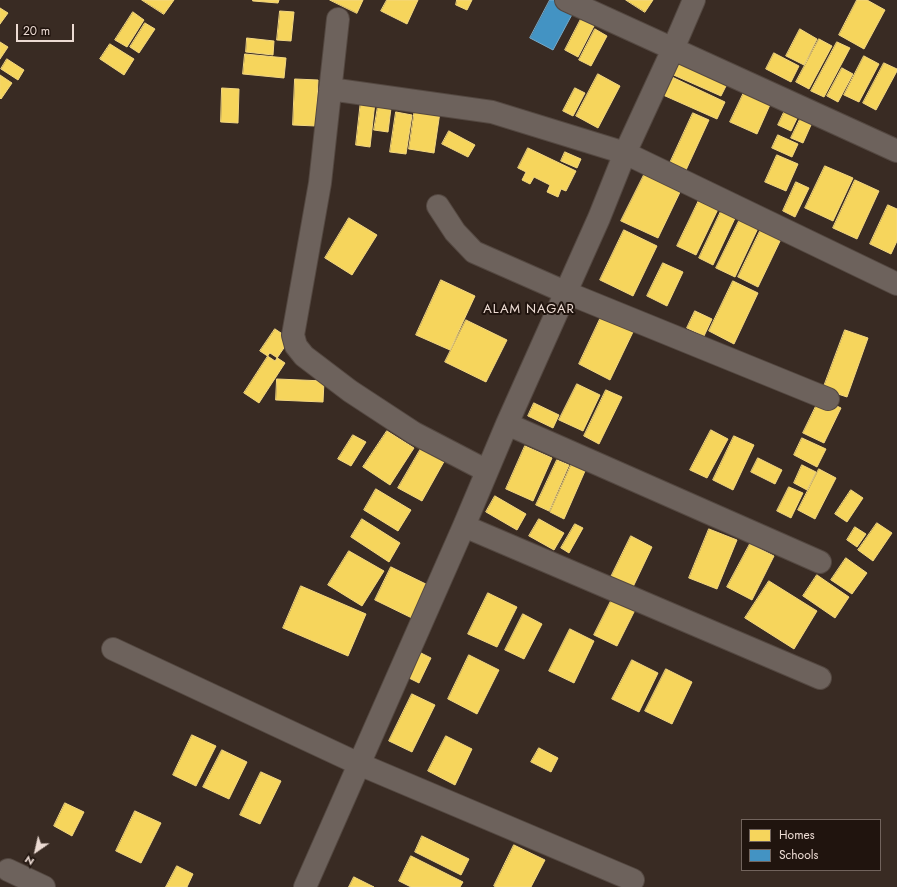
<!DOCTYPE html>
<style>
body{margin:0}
#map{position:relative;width:897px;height:887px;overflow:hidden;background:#392b23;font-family:Jost,sans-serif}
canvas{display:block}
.legend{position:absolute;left:741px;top:819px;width:140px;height:52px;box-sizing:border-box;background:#20140e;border:1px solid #72645d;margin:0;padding:5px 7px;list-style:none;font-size:12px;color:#ecdbd3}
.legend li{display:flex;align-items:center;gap:8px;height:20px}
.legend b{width:20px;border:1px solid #72645d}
.north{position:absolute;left:16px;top:831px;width:40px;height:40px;-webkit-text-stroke:3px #20140e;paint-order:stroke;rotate:214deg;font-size:11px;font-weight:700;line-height:16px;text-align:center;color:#ecdbd3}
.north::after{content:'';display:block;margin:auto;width:14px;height:18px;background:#ecdbd3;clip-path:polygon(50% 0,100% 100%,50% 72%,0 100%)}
.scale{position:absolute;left:16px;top:24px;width:58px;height:18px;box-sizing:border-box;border:2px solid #ecdbd3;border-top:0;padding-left:5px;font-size:12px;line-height:14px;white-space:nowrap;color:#ecdbd3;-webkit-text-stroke:3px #20140e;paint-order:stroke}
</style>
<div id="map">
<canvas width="897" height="887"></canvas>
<ul class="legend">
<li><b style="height:11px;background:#f6d55c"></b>Homes</li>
<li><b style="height:11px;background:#4393c3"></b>Schools</li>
</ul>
<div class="north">N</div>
<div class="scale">20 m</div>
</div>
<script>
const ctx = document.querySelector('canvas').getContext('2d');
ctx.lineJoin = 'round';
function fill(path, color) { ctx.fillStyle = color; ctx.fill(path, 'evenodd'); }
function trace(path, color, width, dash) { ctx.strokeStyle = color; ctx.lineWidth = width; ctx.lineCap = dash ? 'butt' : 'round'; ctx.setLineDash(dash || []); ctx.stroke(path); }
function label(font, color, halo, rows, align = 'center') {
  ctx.font = font + ' Jost,sans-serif'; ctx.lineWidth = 4; ctx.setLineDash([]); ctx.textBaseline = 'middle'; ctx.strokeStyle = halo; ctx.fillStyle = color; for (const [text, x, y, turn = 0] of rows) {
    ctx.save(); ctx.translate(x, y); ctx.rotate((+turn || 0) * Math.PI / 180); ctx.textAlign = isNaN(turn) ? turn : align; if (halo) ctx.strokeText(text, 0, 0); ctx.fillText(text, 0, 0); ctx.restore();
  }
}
const homes = new Path2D(`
 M142,0H174L164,14Z
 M253,0H279L278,3L253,1Z
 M330,0H363L357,13Z
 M387,0H418L407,24L381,11Z
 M457,0H472L467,10L456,5Z
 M626,0H653L645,12Z
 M857,0H867L885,10L864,49L839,35Z
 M0,8L8,13L0,24Z
 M280,11L294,12L291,41L277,40Z
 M133,12L144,20L127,47L115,40Z
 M581,19L594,26L578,57L565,50Z
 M145,23L155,29L139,53L130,47Z
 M595,29L607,36L591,66L579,60Z
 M800,29L817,39L804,65L786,56Z
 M247,38L274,41L273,55L246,52Z
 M819,39L832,46L809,89L796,82Z
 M0,42L8,47L0,59Z
 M837,42L850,48L824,97L811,91Z
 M110,44L134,59L124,75L100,59Z
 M774,53L799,66L791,82L766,69Z
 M245,54L286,58L284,78L243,74Z
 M864,56L879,64L859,102L844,95Z
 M7,59L24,70L18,80L1,69Z
 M675,59L728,82L721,96L669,73Z
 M884,63L897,69V71L876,110L863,103Z
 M842,68L853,74L838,102L827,96Z
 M598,74L620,86L598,128L576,116Z
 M0,75L12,83L1,99L0,98Z
 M672,77L725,102L717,119L663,95Z
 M295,79L318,80L316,126L293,125Z
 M747,86L773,98L757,134L730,122Z
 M222,88L239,89L238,123L221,122Z
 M575,88L585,93L573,116L563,111Z
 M361,100L375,102L370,147L356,145Z
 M378,106L391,108L388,132L374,130Z
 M787,106L800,112L791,131L778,125Z
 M415,108L440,112L434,153L409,149Z
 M804,111L815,116L803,143L791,138Z
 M396,112L412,115L406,154L390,152Z
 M693,113L709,120L686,170L670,163Z
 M449,131L475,145L468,157L442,144Z
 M778,135L798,144L792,157L772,148Z
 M528,148L576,171L566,191L561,189L558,197L547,192L550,185L534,177L530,184L522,180L526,172L518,168Z
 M565,152L581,159L577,168L561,161Z
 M777,155L798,164L786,191L765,182Z
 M825,166L853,178L833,221L805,208Z
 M646,171L682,188L658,238L621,221Z
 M855,180L879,191L857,239L833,228Z
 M796,182L809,188L795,217L783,211Z
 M702,194L721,203L696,255L677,246Z
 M888,205L897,209V241L891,254L870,244Z
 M723,207L737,214L713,265L699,258Z
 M742,215L760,224L735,277L716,268Z
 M349,218L377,235L352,275L325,258Z
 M762,227L782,237L758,287L738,277Z
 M624,230L657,246L633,296L600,280Z
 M663,263L683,272L667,306L647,296Z
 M441,280L475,296L450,350L416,335Z
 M733,281L758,293L734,344L709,331Z
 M695,311L712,319L704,336L687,328Z
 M601,317L633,332L610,380L579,364Z
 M466,320L507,340L486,382L445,362Z
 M275,329L290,339L275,361L260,351Z
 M845,330L868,338L847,397L823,389Z
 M270,353L285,363L259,403L244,393Z
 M277,379L324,381L323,402L276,400Z
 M577,384L600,395L583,431L559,420Z
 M606,390L622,397L599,444L584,436Z
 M820,398L841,408L824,443L803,433Z
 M534,403L559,415L553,428L528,416Z
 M711,430L728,439L707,478L690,470Z
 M387,431L414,448L390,485L363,467Z
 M353,435L366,442L351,466L338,459Z
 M734,436L754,445L733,490L713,480Z
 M802,438L826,449L817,467L794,455Z
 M423,445L446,458L422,501L398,488Z
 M525,446L552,458L533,501L506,489Z
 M758,458L782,470L775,484L751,472Z
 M557,460L569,465L549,511L536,505Z
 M571,465L585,471L564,519L550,512Z
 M802,465L816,472L807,490L794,483Z
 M819,469L836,478L815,519L798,510Z
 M789,487L803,493L791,518L777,511Z
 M376,489L411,510L398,531L364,510Z
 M851,490L863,498L847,522L835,514Z
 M495,496L526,514L517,530L486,512Z
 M362,519L400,543L389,562L351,537Z
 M539,519L564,533L554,550L529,536Z
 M877,523L892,533L873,561L858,550Z
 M575,524L583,528L569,553L561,548Z
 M855,527L866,534L857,547L847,540Z
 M709,529L737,540L717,589L689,578Z
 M631,536L652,547L633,587L611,577Z
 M750,544L774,556L752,600L727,587Z
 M349,551L384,571L362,606L328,585Z
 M846,558L867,573L852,594L831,580Z
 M391,567L432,587L416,620L375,600Z
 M817,575L849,597L835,618L803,596Z
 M769,581L817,611L794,649L745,618Z
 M301,586L366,614L348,656L283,628Z
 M488,593L517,607L497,647L468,634Z
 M613,597L636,608L617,646L594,635Z
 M523,614L542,624L524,659L505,650Z
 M570,629L594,641L574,683L549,671Z
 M415,650L431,658L419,683L403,675Z
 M469,655L499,670L477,714L448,699Z
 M632,660L658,673L639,712L612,699Z
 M666,669L692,682L672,724L645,711Z
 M412,694L435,705L412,752L389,741Z
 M192,735L216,746L196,786L173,775Z
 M446,736L472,749L455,785L428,771Z
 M539,748L558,758L551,772L531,762Z
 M222,750L247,762L229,799L203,787Z
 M261,772L281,781L260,824L240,815Z
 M65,803L84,812L72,836L54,826Z
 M135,811L161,823L141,863L116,851Z
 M422,836L469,859L461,875L415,852Z
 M514,845L545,860L531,887H496L494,886Z
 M411,856L463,882L460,887H411L399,881Z
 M177,866L193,874L187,887H166Z
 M354,877L374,887H349Z`);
const schools = new Path2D(`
 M550,0H558L575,9L553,50L530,38Z`);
const minor = new Path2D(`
 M566,0L897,151
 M338,19L320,183L293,335L296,346L304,356L350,391L414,433L487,471
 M330,89L492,112L625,153L897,284
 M438,206L455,232L474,252L565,292L828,399
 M507,424L820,562
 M464,526L820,678
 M113,649L359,764L633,880
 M8,870L44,887
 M305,887L464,526L507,424L599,218L625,153L673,49L694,0`);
const quarterNames = [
 ["ALAM NAGAR",529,310]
];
fill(homes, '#f6d55c');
trace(homes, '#f3d780', 1);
fill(schools, '#4393c3');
trace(schools, '#76a9c8', 1);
trace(minor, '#544841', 24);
trace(minor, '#6d625c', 22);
ctx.letterSpacing = '1px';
label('13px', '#ecdbd3', '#20140e', quarterNames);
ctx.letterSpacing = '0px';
</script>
